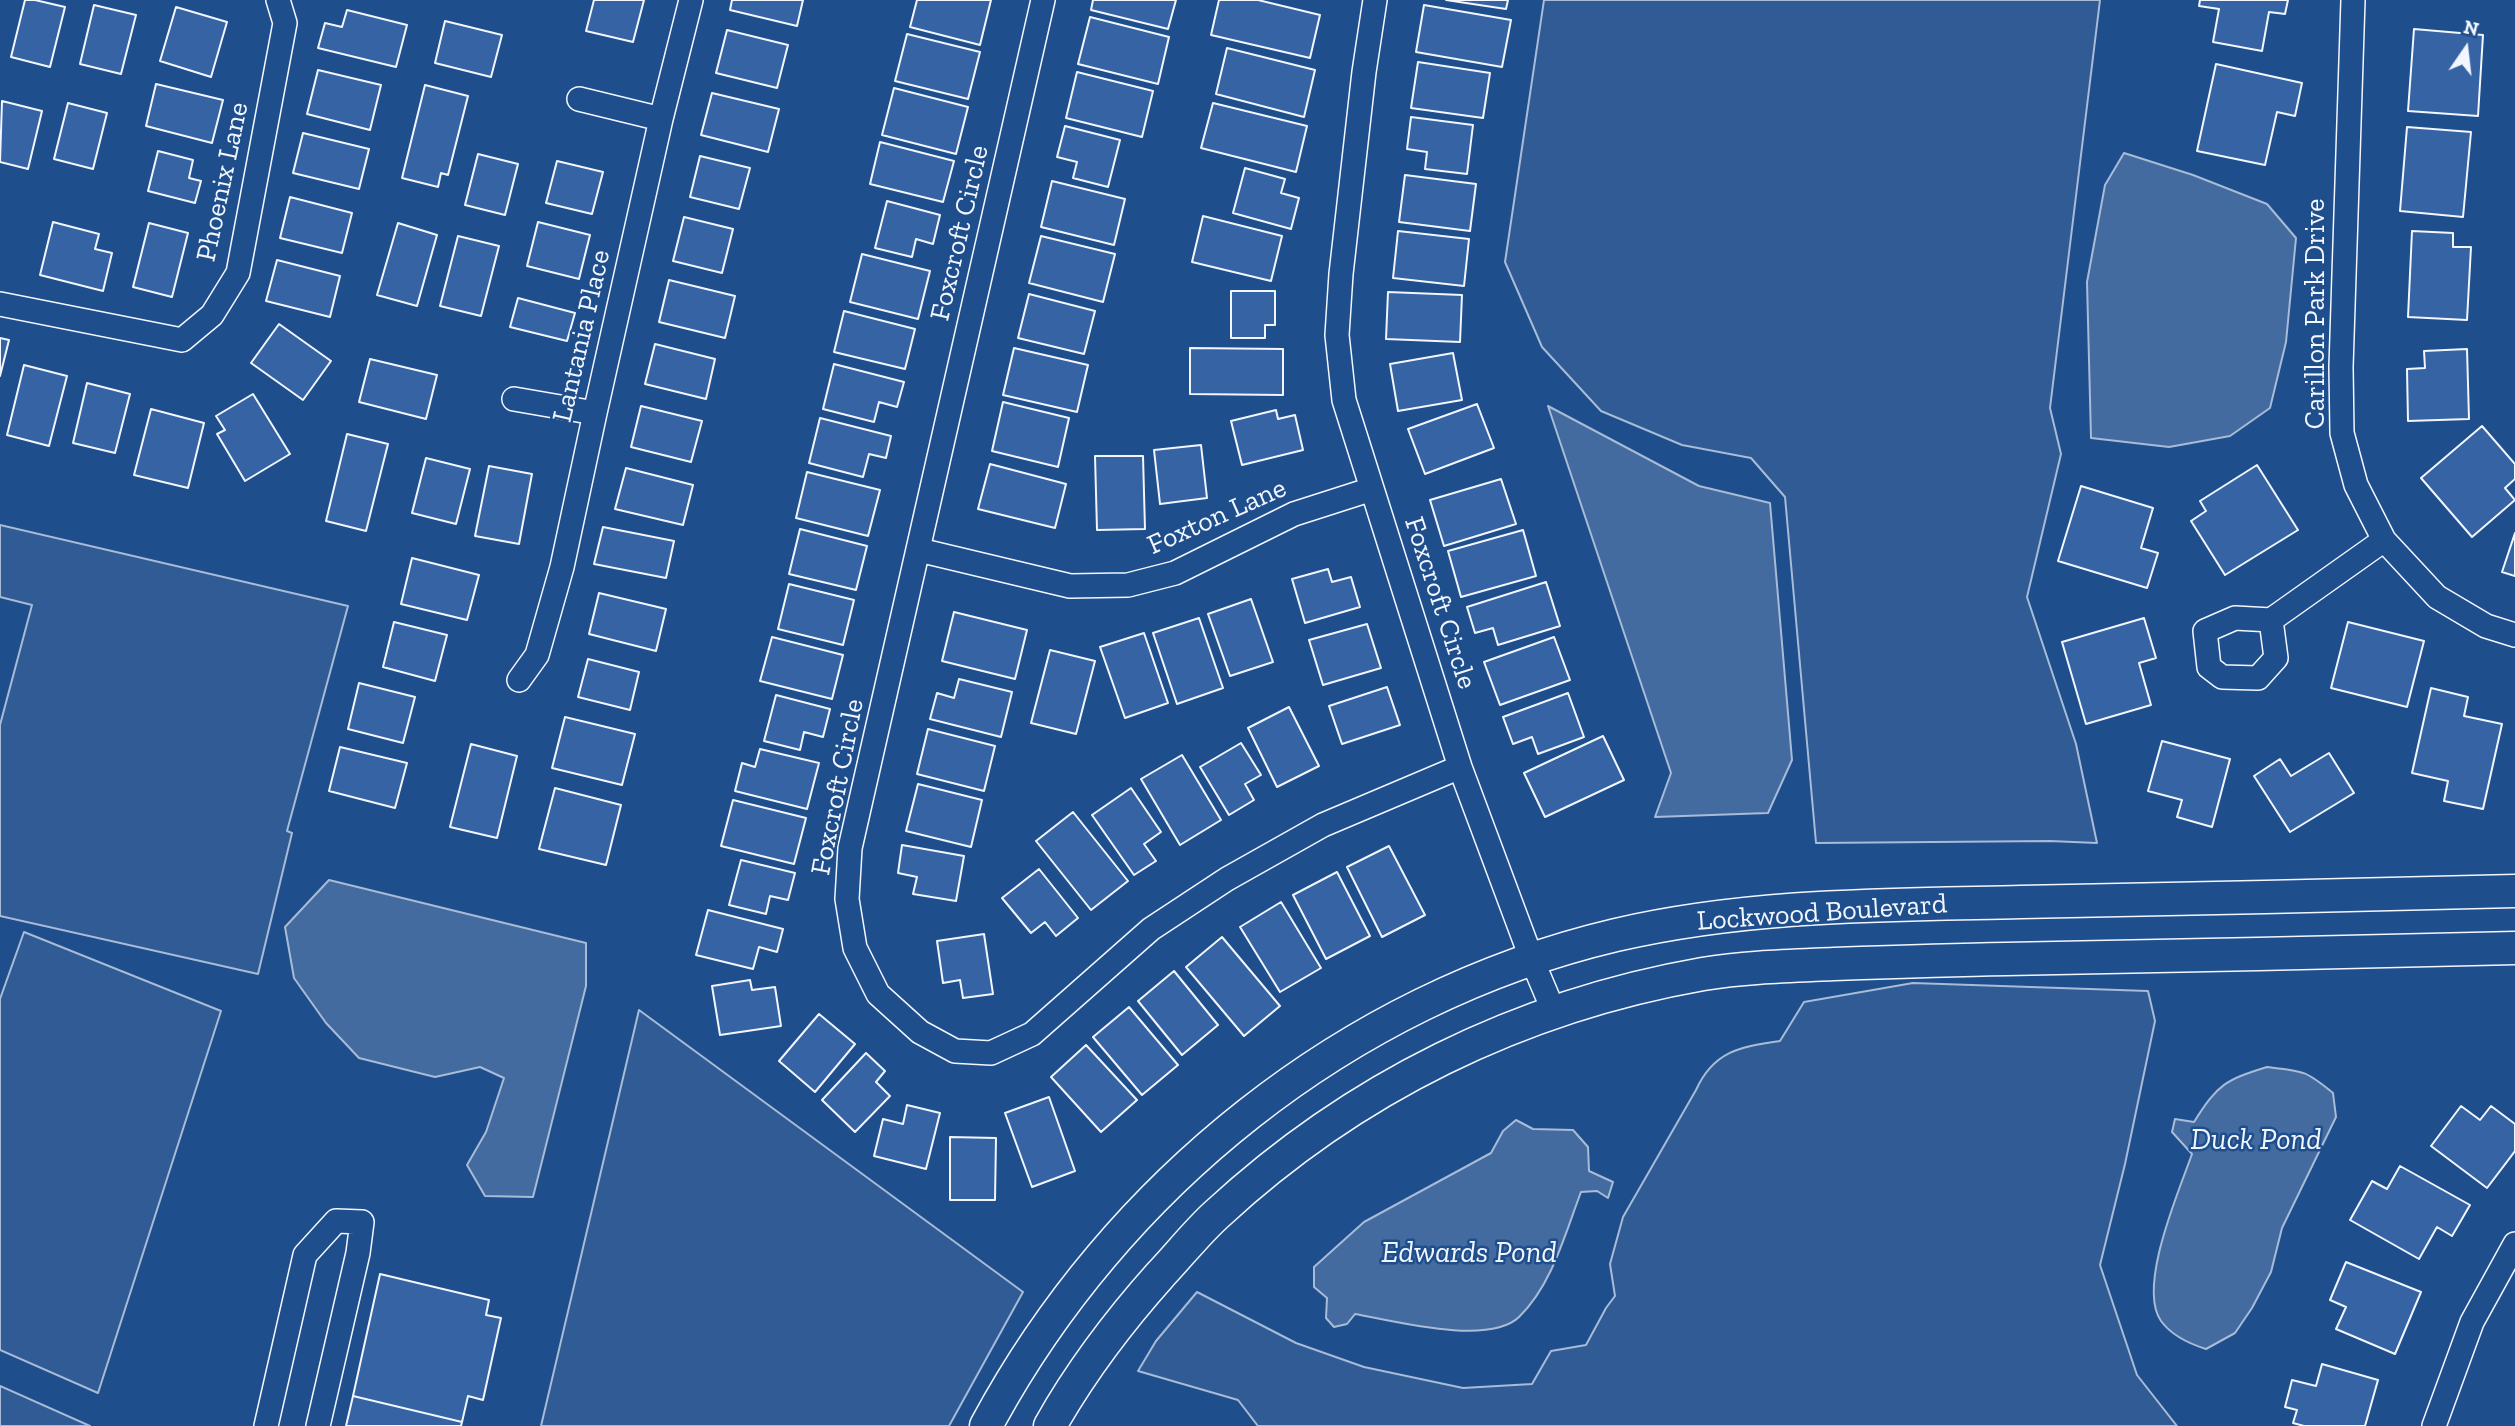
<!DOCTYPE html>
<style>
body{margin:0}
#map{position:relative;width:2515px;height:1426px;overflow:hidden;background:#1f4e8c;font-family:"Zilla Slab",serif}
canvas{display:block}
.north{position:absolute;left:2431px;top:14px;width:70px;height:70px;-webkit-text-stroke:5px #1f4e8c;paint-order:stroke;rotate:14deg;font-size:19px;font-weight:700;line-height:28px;text-align:center;color:#f2f6ff}
.north::after{content:'';display:block;margin:auto;width:24px;height:32px;background:#f2f6ff;clip-path:polygon(50% 0,100% 100%,50% 72%,0 100%)}
</style>
<div id="map">
<canvas width="2515" height="1426"></canvas>
<div class="north">N</div>
</div>
<script>
const ctx = document.querySelector('canvas').getContext('2d');
ctx.lineJoin = 'round';
function fill(path, color) { ctx.fillStyle = color; ctx.fill(path, 'evenodd'); }
function trace(path, color, width, dash) { ctx.strokeStyle = color; ctx.lineWidth = width; ctx.lineCap = dash ? 'butt' : 'round'; ctx.setLineDash(dash || []); ctx.stroke(path); }
function label(font, color, halo, rows, align = 'center') {
  ctx.font = font + ' "Zilla Slab",serif'; ctx.lineWidth = 5; ctx.setLineDash([]); ctx.textBaseline = 'middle'; ctx.strokeStyle = halo; ctx.fillStyle = color; for (const [text, x, y, turn = 0] of rows) {
    ctx.save(); ctx.translate(x, y); ctx.rotate((+turn || 0) * Math.PI / 180); ctx.textAlign = isNaN(turn) ? turn : align; if (halo) ctx.strokeText(text, 0, 0); ctx.fillText(text, 0, 0); ctx.restore();
  }
}
const green = new Path2D(`
 M1544,0H2100L2050,408L2061,454L2027,597L2076,744L2097,843L2050,841L1816,843L1785,497L1751,458L1682,445L1601,411L1542,347L1505,262Z
 M0,525L348,606L287,831L292,833L258,974L0,916V725L32,605L0,597Z
 M24,932L221,1011L98,1393L0,1350V999Z
 M1913,983L2148,991L2155,1021L2125,1164L2100,1265L2137,1375L2177,1426H1258L1238,1400L1138,1371L1156,1341L1197,1292L1296,1343L1364,1367L1463,1388L1532,1384L1551,1351L1586,1345L1606,1308L1615,1296L1610,1264L1623,1217L1696,1090C1713,1052 1740,1046 1780,1041L1804,1002Z
 M639,1010L1023,1292L949,1426H541Z
 M0,1386L90,1426H0Z`);
const water = new Path2D(`
 M2124,153L2193,175L2267,204L2296,238L2286,342L2270,408L2230,436L2169,447L2091,438L2087,282L2105,185Z
 M1548,406L1699,486L1770,503L1792,760L1768,813L1655,817L1671,773Z
 M329,880L586,943V986L533,1197L485,1196L467,1165L486,1132L504,1078L480,1067L435,1077L359,1058L326,1023L294,978L285,927Z
 M2267,1067C2303,1071 2305,1070 2333,1093L2336,1117L2282,1228L2271,1272L2252,1308L2235,1333L2206,1349C2190,1344 2172,1336 2161,1321C2137,1287 2179,1191 2192,1154L2172,1132L2175,1119L2194,1122C2218,1084 2225,1080 2267,1067Z
 M1516,1120L1533,1129L1573,1130L1588,1147L1589,1171L1613,1182L1608,1198L1597,1191L1581,1192C1565,1234 1552,1285 1519,1317C1489,1346 1394,1321 1355,1314L1347,1324L1334,1327L1326,1318L1327,1298L1314,1287V1267L1364,1222L1491,1153L1503,1131Z`);
const building = new Path2D(`
 M25,0H35L65,7L50,67L11,57Z
 M594,0H644L633,42L586,31Z
 M732,0H803L797,26L730,10Z
 M917,0H991L980,45L910,27Z
 M1093,0H1176L1168,29L1091,10Z
 M1219,0H1258L1320,15L1310,58L1211,35Z
 M1446,0H1508L1506,9Z
 M2200,0H2288L2285,14L2269,12L2262,51L2213,42L2219,9L2199,6Z
 M94,5L136,15L121,74L80,64Z
 M1424,5L1511,20L1502,67L1416,52Z
 M176,7L227,22L211,77L160,61Z
 M347,10L407,25L396,67L318,48L325,23L342,27Z
 M1090,17L1169,37L1158,84L1078,64Z
 M445,21L502,35L491,77L435,63Z
 M2414,29L2483,35L2478,116L2408,111Z
 M727,30L788,45L777,88L716,73Z
 M907,34L980,52L968,99L895,81Z
 M1227,48L1315,70L1304,117L1216,94Z
 M1418,62L1490,73L1483,118L1411,108Z
 M2216,64L2302,83L2295,116L2277,112L2265,165L2197,151Z
 M318,70L381,85L370,130L307,114Z
 M1077,72L1153,91L1142,137L1066,118Z
 M156,84L223,100L212,143L146,126Z
 M425,85L468,96L448,175L441,173L438,187L402,178Z
 M894,88L968,107L956,154L882,135Z
 M712,93L779,109L768,152L701,135Z
 M2,101L42,111L28,169L0,162Z
 M68,103L107,113L93,169L54,159Z
 M1213,103L1307,126L1296,172L1201,148Z
 M1411,117L1473,125L1467,174L1425,169L1427,152L1407,149Z
 M1065,126L1120,140L1108,187L1073,178L1077,162L1057,157Z
 M2407,127L2471,132L2463,217L2400,211Z
 M303,133L369,149L359,189L293,173Z
 M880,142L954,161L943,202L870,184Z
 M158,151L193,160L189,178L201,181L195,203L148,191Z
 M478,154L518,164L505,215L465,205Z
 M700,156L750,168L739,209L690,197Z
 M557,161L603,172L592,214L546,203Z
 M1245,168L1285,179L1281,193L1299,198L1291,229L1233,213Z
 M1405,175L1476,184L1470,231L1399,222Z
 M1052,181L1125,199L1114,245L1041,227Z
 M290,197L352,213L342,253L280,238Z
 M887,201L940,215L933,244L916,239L912,257L875,248Z
 M1203,216L1282,236L1271,281L1192,262Z
 M684,217L733,229L722,273L673,261Z
 M53,222L99,234L95,249L112,253L103,291L40,275Z
 M538,222L590,235L579,279L527,266Z
 M149,223L188,233L172,297L133,287Z
 M398,223L437,235L417,306L377,295Z
 M1398,231L1469,239L1464,286L1393,278Z
 M2412,231L2453,233V247H2471L2467,320L2408,317Z
 M458,236L499,246L481,316L440,306Z
 M1041,236L1115,254L1103,302L1029,283Z
 M862,254L930,271L918,319L850,302Z
 M277,260L340,276L330,317L266,301Z
 M669,280L735,296L725,338L659,322Z
 M1231,291H1275V325H1265V338H1231Z
 M1388,292L1462,295L1460,342L1386,339Z
 M1029,294L1095,311L1084,354L1018,338Z
 M518,298L575,313L567,341L510,327Z
 M844,311L915,329L905,369L834,352Z
 M279,324L331,361L303,400L251,363Z
 M0,338L9,340L0,376Z
 M655,344L715,359L706,399L645,384Z
 M1014,348L1088,365L1077,412L1003,395Z
 M1190,348L1283,349V395L1190,394Z
 M2467,349L2469,419L2408,421L2407,369L2425,368L2424,351Z
 M1453,353L1462,400L1398,411L1390,364Z
 M370,359L437,375L426,419L359,402Z
 M834,364L904,382L897,407L879,402L874,422L823,409Z
 M24,365L67,376L49,446L7,435Z
 M87,383L130,394L115,453L73,443Z
 M253,394L290,454L245,481L217,434L225,430L216,416Z
 M1003,402L1069,418L1058,467L992,451Z
 M1477,404L1494,448L1425,474L1408,429Z
 M641,406L702,421L691,462L631,447Z
 M151,409L204,423L188,488L134,475Z
 M1276,410L1278,419L1295,415L1303,450L1242,465L1231,421Z
 M820,418L891,436L886,458L869,454L863,477L809,463Z
 M2482,426L2515,464V479L2505,488L2515,500L2472,537L2421,478Z
 M347,434L388,444L366,531L326,521Z
 M1201,445L1207,498L1160,504L1154,450Z
 M1095,456H1143L1145,529L1097,530Z
 M426,458L470,469L456,524L412,513Z
 M990,464L1066,484L1055,528L978,509Z
 M2257,465L2298,530L2225,575L2191,521L2206,511L2200,501Z
 M489,466L532,474L519,544L475,536Z
 M626,468L693,485L683,525L615,509Z
 M807,472L880,490L868,536L796,518Z
 M1501,479L1516,524L1444,546L1430,500Z
 M2081,486L2153,508L2141,548L2158,553L2147,588L2058,561Z
 M603,527L674,541L666,578L594,564Z
 M800,529L867,546L856,590L789,574Z
 M1523,530L1536,576L1461,597L1448,551Z
 M2515,533V576L2502,572Z
 M412,558L479,575L467,620L401,604Z
 M1328,569L1332,582L1351,577L1360,607L1305,623L1292,579Z
 M1546,582L1560,626L1498,645L1493,628L1475,633L1467,607Z
 M789,584L854,600L843,645L778,629Z
 M599,593L666,609L656,651L589,634Z
 M1251,599L1273,662L1230,676L1208,614Z
 M954,612L1027,630L1015,679L942,661Z
 M1199,618L1223,688L1177,704L1153,633Z
 M2144,618L2156,658L2139,663L2151,705L2086,724L2062,642Z
 M394,622L447,635L435,681L383,667Z
 M2348,622L2424,641L2407,707L2331,688Z
 M1367,624L1381,668L1323,685L1309,640Z
 M1144,633L1168,703L1125,718L1100,647Z
 M772,637L843,655L832,699L760,681Z
 M1554,637L1570,680L1500,705L1484,662Z
 M1050,650L1095,661L1076,734L1031,723Z
 M588,659L639,672L630,710L578,697Z
 M959,679L1012,692L1001,737L930,719L937,693L954,698Z
 M359,683L415,697L403,743L348,729Z
 M1387,687L1400,725L1342,744L1329,706Z
 M2431,688L2468,697L2464,716L2502,724L2483,809L2444,801L2448,781L2412,773Z
 M1568,693L1584,737L1538,754L1532,737L1513,744L1503,717Z
 M776,695L830,709L823,737L804,732L800,750L764,741Z
 M1289,707L1319,766L1277,787L1248,728Z
 M565,717L635,734L622,785L552,768Z
 M928,729L995,746L984,791L917,774Z
 M1603,736L1624,780L1545,817L1524,773Z
 M2162,741L2230,759L2212,827L2177,817L2182,800L2148,791Z
 M1241,743L1261,775L1245,784L1254,800L1229,815L1200,767Z
 M471,744L517,756L497,838L450,827Z
 M340,747L407,763L395,808L329,791Z
 M760,749L819,763L807,809L735,791L742,763L755,767Z
 M2329,753L2354,793L2290,832L2254,776L2280,759L2291,776Z
 M1182,755L1221,820L1180,845L1141,779Z
 M918,784L982,800L971,847L906,831Z
 M555,788L621,805L606,865L539,849Z
 M1131,788L1161,832L1144,844L1156,861L1134,875L1092,815Z
 M733,800L806,818L794,864L721,846Z
 M1073,812L1128,881L1091,910L1036,841Z
 M902,845L964,856L956,901L913,894L917,877L898,873Z
 M1389,846L1425,915L1382,937L1347,867Z
 M741,860L795,873L788,900L770,896L766,914L729,905Z
 M1039,869L1078,918L1056,936L1045,922L1031,933L1002,898Z
 M1337,872L1370,936L1326,959L1293,895Z
 M1281,902L1321,968L1280,992L1240,927Z
 M708,910L783,929L777,952L759,947L753,969L696,955Z
 M984,934L993,994L963,998L960,980L943,983L937,941Z
 M1222,937L1280,1006L1244,1036L1186,967Z
 M1174,971L1218,1025L1182,1055L1138,1001Z
 M750,980L752,990L775,987L781,1026L720,1035L712,986Z
 M1129,1007L1178,1065L1142,1095L1093,1037Z
 M819,1014L855,1044L815,1092L779,1061Z
 M1086,1045L1137,1100L1101,1132L1051,1077Z
 M866,1053L885,1071L876,1082L890,1096L855,1132L822,1100Z
 M1049,1097L1075,1171L1032,1187L1005,1113Z
 M907,1105L940,1113L926,1169L874,1156L883,1119L903,1124Z
 M2461,1106L2480,1120L2491,1106L2515,1124V1151L2487,1188L2431,1146Z
 M950,1137L996,1138L995,1200H950Z
 M2400,1166L2470,1205L2452,1236L2437,1227L2419,1259L2350,1220L2372,1181L2387,1189Z
 M2346,1262L2421,1292L2395,1354L2336,1329L2346,1307L2330,1300Z
 M380,1274L489,1300L486,1315L501,1318L483,1400L468,1396L462,1422L353,1396Z
 M2322,1364L2378,1380L2365,1426H2304L2293,1423L2297,1410L2285,1407L2292,1380L2316,1386Z
 M353,1396L462,1422L461,1426H346Z`);
const street = new Path2D(`
 M1043,0L850,848L847,899L855,948L878,994L920,1032L955,1051L991,1053L1032,1034L1151,929L1227,879L1323,825L1460,767
 M1375,0L1364,72L1341,274L1337,335L1344,400L1460,767L1532,960L1554,1012
 M2353,0L2341,367L2342,433L2356,485L2384,540L2437,597L2486,626L2515,635
 M579,99L661,119
 M0,304L182,340L212,315L238,273L285,23L278,0
 M514,399L595,413
 M919,550L1070,586L1128,585L1175,573L1294,514L1372,489
 M2271,620L2276,658L2258,678L2222,677L2209,667L2205,631L2235,618L2271,620L2384,540
 M519,680L537,655L562,567L595,413L661,119L691,0
 M266,1426L305,1255L336,1221L362,1222L358,1253L318,1426
 M2434,1426L2472,1322L2515,1244`);
const secondary = new Path2D(`
 M986,1426C1115,1185 1348,998 1616,935C1749,904 1886,905 2021,902C2186,899 2350,895 2515,891
 M1050,1426C1081,1371 1119,1321 1161,1274C1180,1254 1197,1232 1217,1214C1353,1088 1520,1006 1703,974C1746,967 1790,966 1834,964C1891,962 1949,960 2006,959C2176,955 2345,953 2515,948`);
const streetNames = [
 ["Phoenix Lane",223,182,-78],
 ["Foxcroft Circle",960,233,-77],
 ["Carillon Park Drive",2316,314,-90],
 ["Lantania Place",582,336,-77],
 ["Foxton Lane",1217,517,-24],
 ["Foxcroft Circle",1440,603,72],
 ["Foxcroft Circle",838,787,-79],
 ["Lockwood Boulevard",1822,913,-4]
];
const waterNames = [
 ["Duck Pond",2256,1140],
 ["Edwards Pond",1469,1253]
];
fill(green, '#305b95');
trace(green, '#a8bbd7', 2);
fill(water, '#446ba0');
trace(water, '#a8bbd7', 2);
fill(building, '#3563a3');
trace(building, '#f2f6ff', 2);
trace(street, '#f2f6ff', 26);
trace(secondary, '#f2f6ff', 35);
trace(street, '#1f4e8c', 23);
trace(secondary, '#1f4e8c', 32);
label('28px', '#f2f6ff', '#1f4e8c', streetNames);
label('italic 30px', '#f2f6ff', '#1f4e8c', waterNames);
</script>
